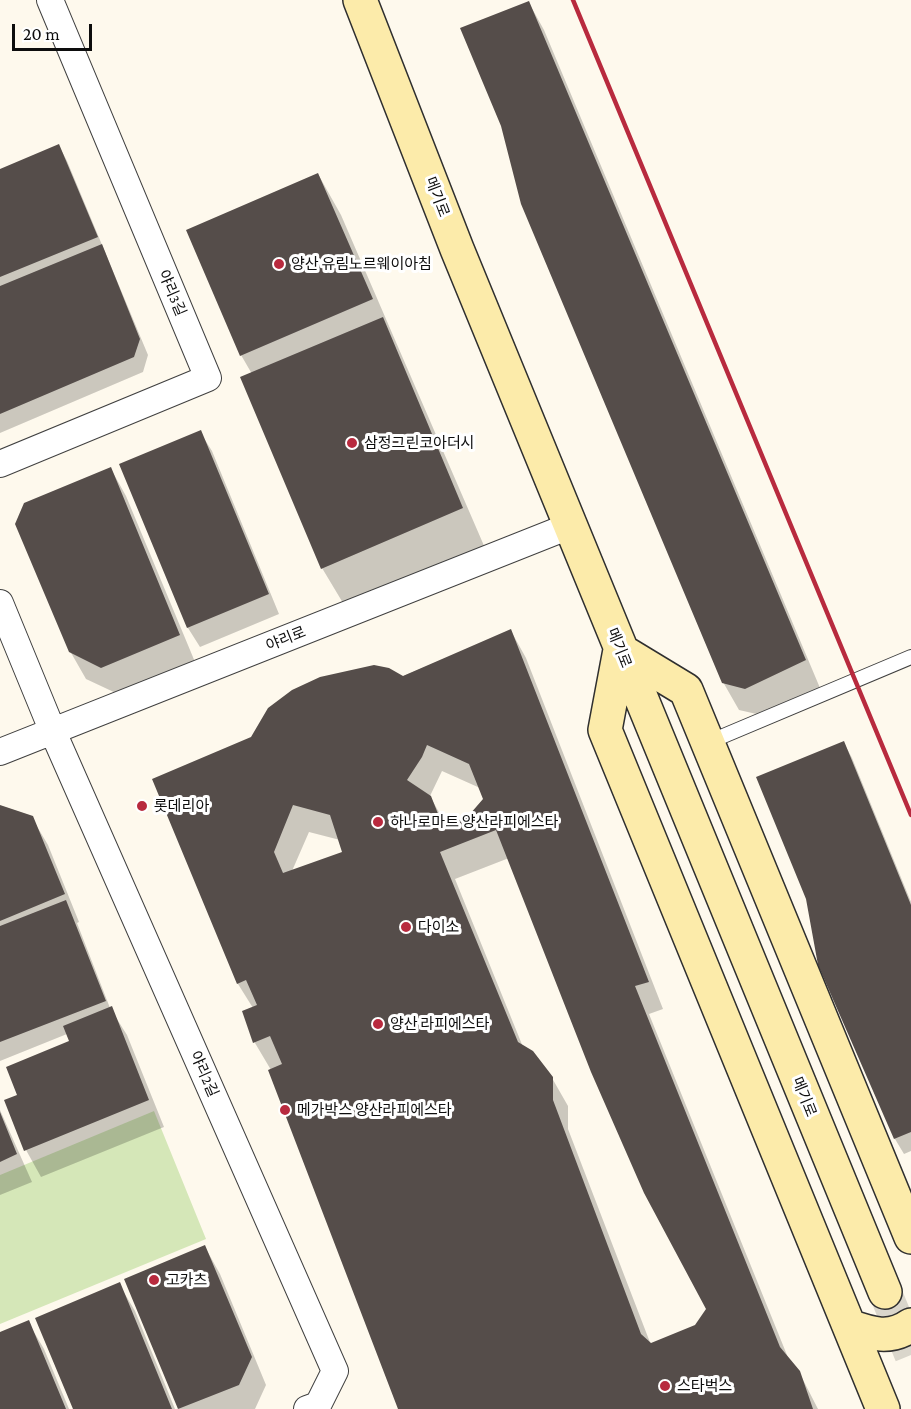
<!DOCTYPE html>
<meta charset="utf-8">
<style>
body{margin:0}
#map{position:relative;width:911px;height:1409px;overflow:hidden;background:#fef9ed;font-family:"Crimson Pro",serif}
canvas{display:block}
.scale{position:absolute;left:12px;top:24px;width:80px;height:27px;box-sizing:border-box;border:3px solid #0d0d0d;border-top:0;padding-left:8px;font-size:18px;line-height:21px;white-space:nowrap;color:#0d0d0d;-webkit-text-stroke:4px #fff;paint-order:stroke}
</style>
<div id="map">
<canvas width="911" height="1409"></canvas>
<div class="scale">20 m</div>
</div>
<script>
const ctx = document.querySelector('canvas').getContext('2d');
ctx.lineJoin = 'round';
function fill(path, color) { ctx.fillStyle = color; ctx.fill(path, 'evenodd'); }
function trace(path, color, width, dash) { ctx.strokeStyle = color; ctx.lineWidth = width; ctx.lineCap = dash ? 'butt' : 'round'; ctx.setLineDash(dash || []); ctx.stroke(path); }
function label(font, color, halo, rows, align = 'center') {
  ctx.font = font + ' "Crimson Pro","Noto Sans KR",serif'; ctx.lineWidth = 6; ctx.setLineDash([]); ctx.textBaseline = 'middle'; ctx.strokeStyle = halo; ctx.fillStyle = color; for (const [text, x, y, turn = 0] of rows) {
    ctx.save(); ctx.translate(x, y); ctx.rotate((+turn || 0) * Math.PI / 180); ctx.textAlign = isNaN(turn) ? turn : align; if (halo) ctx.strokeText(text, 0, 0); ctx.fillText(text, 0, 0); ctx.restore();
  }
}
const green = new Path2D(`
 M154,1111L206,1239L0,1324V1175Z`);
const shadow = new Path2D(`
 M529,3L544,30L820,688L761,715L739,710L723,682Z
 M59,146L67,161L148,355L143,372L0,433V171Z
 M318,174L341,215L485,548L346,608L322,568L252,374L241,355Z
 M200,432L212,451L279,614L200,647L188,628L121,465Z
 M111,469L126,496L195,662L118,694L86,679L70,651Z
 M511,631L526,658L663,1009L649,1014L789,1360L799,1372L818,1409H400L271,1070L255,1043L244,1012L253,1008L238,984L154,780ZM442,771L480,788L485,800L471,815L448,829L430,796ZM309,832L340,840L344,853L292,871ZM509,858L708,1309L696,1326L651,1345L568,1129V1106L552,1078L523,1047L455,879Z
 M844,743L852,758L911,902V1151L904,1154L895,1139Z
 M0,806L32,818L48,845L79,922L77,923L110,1008L127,1035L164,1127L41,1177L26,1150L19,1096L70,1042L67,1034L0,1061Z
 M0,1110L32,1182L0,1195Z
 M205,1247L220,1274L266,1385L255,1409H179L126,1280Z
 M119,1284L135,1311L175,1409H74Z
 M28,1322L44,1349L69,1409H0V1333Z`);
const building = new Path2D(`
 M529,1L806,660L745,689L722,683L521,204L501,126L460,28Z
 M59,144L98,237L0,277V169Z
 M318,173L373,299L240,356L186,230Z
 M102,244L140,339L134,357L0,414V286Z
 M383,317L463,508L321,569L240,377Z
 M201,430L269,594L187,628L119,464Z
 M111,467L180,635L101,668L69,652L15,524L24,503Z
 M511,629L649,982L635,986L780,1347L800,1371L813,1409H398L268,1070L282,1064L270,1036L253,1043L242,1011L257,1005L246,980L237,984L152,779L251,737L268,708L292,690L320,677L374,665L389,668L403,676ZM427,745L469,764L483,799L470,814L444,829L431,796L407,780L422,757ZM293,805L330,815L342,852L283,873L274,852ZM496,830L591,1072L644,1193L706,1309L695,1325L651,1343L641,1334L553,1100V1077L533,1051L518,1042L440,852Z
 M844,741L911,905V1132L894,1139L818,965L806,899L756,777Z
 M0,805L33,816L65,894L0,921Z
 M66,900L106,1001L0,1042V926Z
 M112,1006L149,1100L24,1151L4,1100L17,1095L6,1067L69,1041L63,1026Z
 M0,1112L17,1154L0,1162Z
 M205,1245L252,1357L239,1385L178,1409L124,1279Z
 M120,1282L172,1409H73L35,1318Z
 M29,1320L66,1409H0V1332Z`);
const secondaryTunnel = new Path2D(`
 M885,1292L911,1355`);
const lane = new Path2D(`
 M709,742L911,657`);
const street = new Path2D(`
 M0,464L208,378L50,0
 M0,603L53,732L335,1371L318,1405L307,1409
 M0,752L572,525`);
const secondary = new Path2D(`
 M360,0L457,249L885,1292
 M620,650L605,730L883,1409
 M620,650L686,690L911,1237
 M849,1326C872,1334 890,1340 911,1325`);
const rail = new Path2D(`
 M573,0L911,815`);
const markers = [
 [279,264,6,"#b82a3e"],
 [352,443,6,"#b82a3e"],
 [142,806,6,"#b82a3e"],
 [378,822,6,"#b82a3e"],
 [406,927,6,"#b82a3e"],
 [378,1024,6,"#b82a3e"],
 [285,1110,6,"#b82a3e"],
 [154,1280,6,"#b82a3e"],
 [665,1386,6,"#b82a3e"]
];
const streetNames = [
 ["메기로",437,197,69],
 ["야리3길",172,293,67],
 ["야리로",286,639,-22],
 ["메기로",619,648,68],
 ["야리2길",204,1074,66],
 ["메기로",804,1097,68]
];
const poiNames = [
 ["양산 유림노르웨이아침",291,264],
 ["삼정그린코아더시",364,443],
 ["롯데리아",154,806],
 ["하나로마트 양산라피에스타",390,822],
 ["다이소",418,927],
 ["양산 라피에스타",390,1024],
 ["메가박스 양산라피에스타",297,1110],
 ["고카츠",166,1280],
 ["스타벅스",677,1386]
];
fill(green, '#d5e7b8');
fill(shadow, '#0003');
fill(building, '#554d4a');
trace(secondaryTunnel, '#dad6cb', 33, [33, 16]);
trace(lane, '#404040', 16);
trace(street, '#404040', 28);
trace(secondary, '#2f2f2f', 36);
trace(lane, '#fff', 14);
trace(street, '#fff', 26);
trace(secondary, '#fcebaa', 33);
trace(rail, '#b82a3e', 4.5);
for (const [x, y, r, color] of markers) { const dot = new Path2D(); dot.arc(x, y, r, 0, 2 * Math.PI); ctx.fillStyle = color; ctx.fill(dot); trace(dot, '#fff', 2); }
label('15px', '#0d0d0d', '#fff', streetNames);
label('15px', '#0d0d0d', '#fff', poiNames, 'left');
</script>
